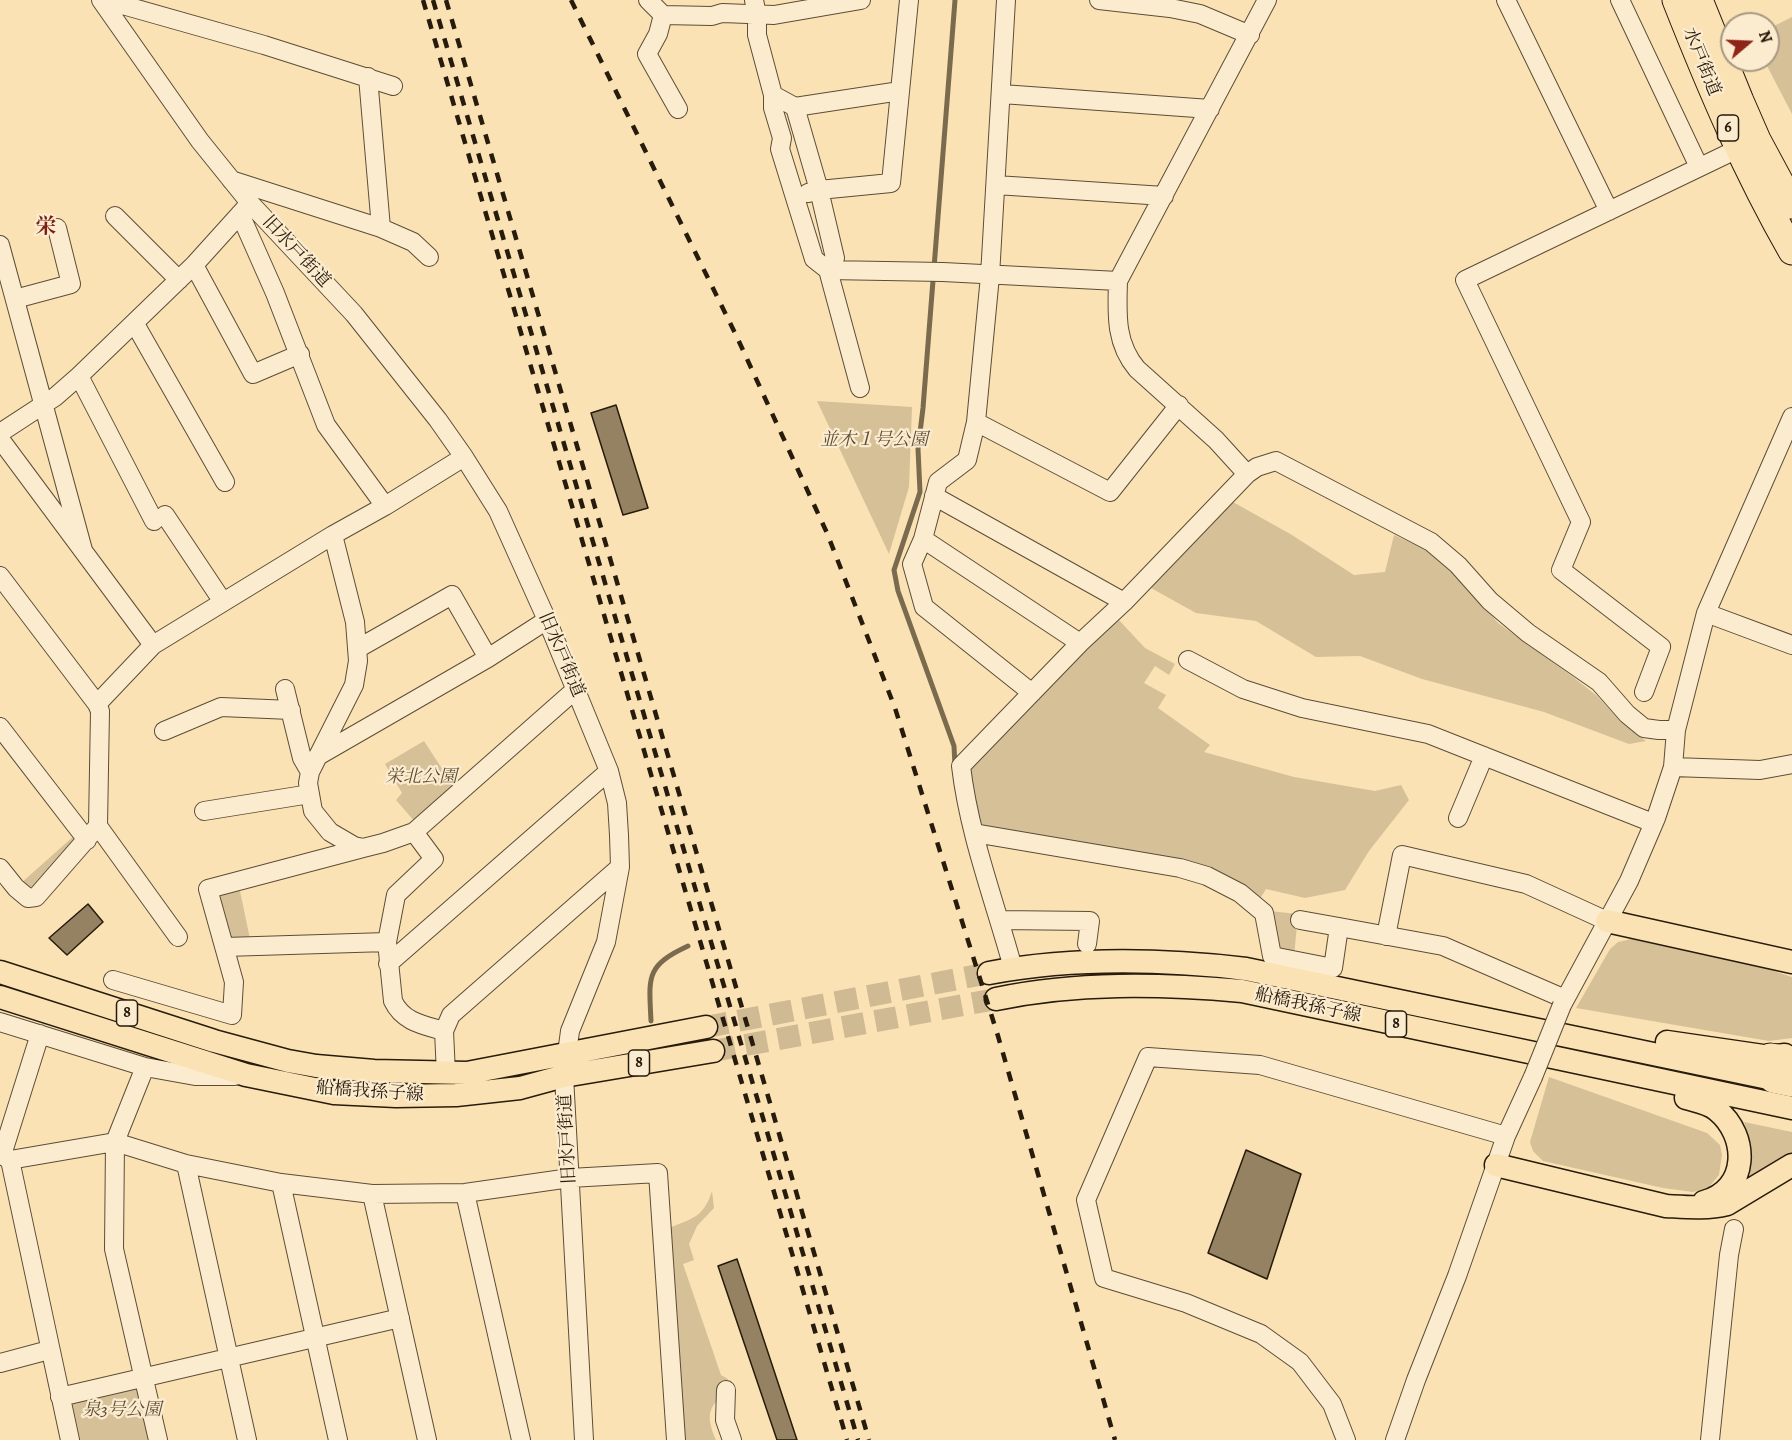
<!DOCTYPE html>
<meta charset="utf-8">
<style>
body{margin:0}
#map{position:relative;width:1792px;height:1440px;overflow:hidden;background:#fae2b5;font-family:Alegreya,serif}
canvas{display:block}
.north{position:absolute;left:1720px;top:12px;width:60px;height:60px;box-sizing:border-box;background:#fceccf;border:2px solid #a79881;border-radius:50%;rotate:71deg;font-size:16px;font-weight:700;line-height:24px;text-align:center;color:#271b0b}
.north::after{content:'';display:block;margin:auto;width:21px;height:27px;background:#8f2418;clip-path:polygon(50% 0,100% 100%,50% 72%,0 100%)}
</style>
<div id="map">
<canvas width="1792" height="1440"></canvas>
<div class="north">N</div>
</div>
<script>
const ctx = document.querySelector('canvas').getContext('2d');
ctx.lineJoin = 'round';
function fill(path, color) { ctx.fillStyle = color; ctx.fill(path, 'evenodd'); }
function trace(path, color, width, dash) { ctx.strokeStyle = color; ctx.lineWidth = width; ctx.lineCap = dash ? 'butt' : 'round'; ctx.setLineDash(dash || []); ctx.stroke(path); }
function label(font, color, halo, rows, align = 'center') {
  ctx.font = font + ' Alegreya,"Noto Serif JP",serif'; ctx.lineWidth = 4.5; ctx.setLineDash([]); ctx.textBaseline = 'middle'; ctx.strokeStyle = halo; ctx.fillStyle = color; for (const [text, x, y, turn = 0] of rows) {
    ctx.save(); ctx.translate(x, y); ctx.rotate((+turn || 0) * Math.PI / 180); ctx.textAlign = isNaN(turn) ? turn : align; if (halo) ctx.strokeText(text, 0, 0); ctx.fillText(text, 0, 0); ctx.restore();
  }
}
const green = new Path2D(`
 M1792,17V114L1764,60H1768V29Z
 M817,401L912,407L909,487L889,554Z
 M1233,502L1292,535L1354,575L1385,572L1394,535L1429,551L1462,580L1498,623L1573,677L1597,696L1620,721L1646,741L1629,744L1544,712L1422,679L1360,656L1316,657L1256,621L1196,613L1151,588Z
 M1117,618L1145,648L1175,664L1169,675L1155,666L1144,683L1166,695L1158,708L1210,745L1204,752L1294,777L1375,791L1401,785L1409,800L1369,851L1345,890L1305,898L1266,889L1258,902L1244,890L982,829L972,795L970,764Z
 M424,741L454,787L415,822L396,800L402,793L385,764Z
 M74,836L75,843L35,887L27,888L21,883Z
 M239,886L250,939H235L226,933L216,898L220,890Z
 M1269,911L1298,914L1294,957L1278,953Z
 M1631,939L1765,968L1792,977V1038L1769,1041L1576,1008L1610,949L1618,942Z
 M1549,1077L1707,1133L1720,1145L1722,1155L1719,1175L1709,1187L1693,1192L1663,1188L1543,1161L1533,1151L1530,1142Z
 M1744,1122L1792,1132V1154L1741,1186C1754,1156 1754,1153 1744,1122Z
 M712,1191L714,1208L697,1226L689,1244L694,1260L683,1264L721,1375L728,1379C720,1408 700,1402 716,1440H681L668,1228C692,1219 704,1217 712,1191Z
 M144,1378L158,1440H70L60,1397Z`);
const stream = new Path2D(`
 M955,0L923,408L918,449L920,492L894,570L898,591L954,746L955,766
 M651,1021C649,977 645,966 688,946`);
const building = new Path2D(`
 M616,405L648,508L623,515L591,413Z
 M88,904L103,922L67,955L49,938Z
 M1246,1150L1301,1174L1267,1279L1208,1253Z
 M737,1259L797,1440H777L718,1266Z`);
const majorTunnel = new Path2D(`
 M706,1027L989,973
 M713,1051L996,999`);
const minor = new Path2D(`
 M101,0L200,141L250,203L354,314L438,420L464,457L498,511L547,620L609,771L617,803L619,835L620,867L606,942L570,1031L564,1076L584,1440
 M105,0L264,45L393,86
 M648,0L663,15L712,16L722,13L774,15L861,0
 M754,0L757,15V35L773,95V108L782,138L780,149L814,259L828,270L943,272L1118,281
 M1006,0L990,276L976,422L967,460L938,482L923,539L912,564L924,607L1032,693
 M1099,0L1170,8L1200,14L1250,35
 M1506,0L1609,211
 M1620,0L1699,167
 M663,15L658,34L647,54L678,109
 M1002,94L1210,109
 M773,95L795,107L819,190L835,258L828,270L860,388
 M795,107L900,91
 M231,180L381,228L368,77
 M996,185L1164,196
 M808,193L819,190L891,183L909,0
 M240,214L275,293L326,425L385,506
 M115,216L179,280
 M381,228L413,242L429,257
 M0,245L83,550
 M194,265L253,374L300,354
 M15,299L71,284L57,228
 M135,324L225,482
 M79,376L154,521
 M976,422L1110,492L1179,405
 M0,433L55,397L79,376L194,265L250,203
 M0,439L153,645
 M1247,474L1216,440L1137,369C1115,343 1117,314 1118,281L1267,0
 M934,496L1124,602
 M165,515L223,602
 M333,535L355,622L358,661L354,685L310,772L308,783L313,811L330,832L354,846L363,848L383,843L414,832L575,690
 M923,539L1080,643
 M0,576L97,704
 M1706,613L1792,645
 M357,649L452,595L488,658
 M1188,660L1243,689L1302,708L1428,734L1653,823
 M285,689L302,758L310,772
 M1644,692L1661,647L1561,570L1581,522L1465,280L1748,144
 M0,727L87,840
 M164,731L221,707L291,710
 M318,756L488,658L547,620
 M1673,767L1760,770L1792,764
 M204,811L310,794
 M1458,818L1484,756
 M98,826L178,937
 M414,832L434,859L396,895L387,942L393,1001C403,1022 423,1025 444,1031L451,1015L620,867
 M974,833L1180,868L1207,876L1240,893L1264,913L1272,956L1333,968L1339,927L1443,946L1565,999
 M0,868L16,888L28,898L36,897L98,826L100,711L97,704L153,645L333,535L385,506L464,457
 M999,920L1090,921L1087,944
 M1300,920L1339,927
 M1386,936L1402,855L1526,884L1607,921
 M225,947L387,942
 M388,964L609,771
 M1013,968C995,902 969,835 961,766L1080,643L1124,602L1247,474L1257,467L1276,461L1431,542L1458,565L1490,601L1528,633L1599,682L1627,714L1644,728L1659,730H1676
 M113,980L232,1015L234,982L208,889L363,848
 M1562,1005L1629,881L1656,818L1673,767L1676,730L1706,613L1792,417
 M0,1022L145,1067L115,1142L114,1249L158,1440
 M444,1031L446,1074
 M145,1067L195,1076H235
 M0,1154L10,1160L115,1142L186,1164L281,1183L372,1194L465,1193L570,1178L658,1173L676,1440
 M2,1155L40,1034
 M10,1160L70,1440
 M186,1164L247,1440
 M281,1183L338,1440
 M465,1193L521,1440
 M372,1194L427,1440
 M0,1363L49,1350
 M726,1390L725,1420L732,1440
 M60,1397L400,1318
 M1346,1440L1332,1404L1300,1362L1261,1334L1186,1303L1104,1278L1086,1200L1148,1057L1260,1065L1506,1136
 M1395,1440L1416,1380L1457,1276L1506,1136L1533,1077
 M1710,1440L1729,1255L1734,1229`);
const major = new Path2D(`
 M1607,921L1792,962
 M0,972L214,1041L288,1061L316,1066L374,1071L467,1073L706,1027
 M989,973C1074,957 1161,959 1246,969L1773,1079
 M0,997L246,1075L334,1093L396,1096L456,1095L520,1088L564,1076L713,1051
 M996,999C1077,982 1160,984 1242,991L1792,1108
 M1667,1042L1770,1057L1785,1055
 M1686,1098C1696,1101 1709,1103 1717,1110C1749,1136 1749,1190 1704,1202
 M1496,1165L1666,1206C1686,1207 1707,1209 1727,1204L1792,1165`);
const highway = new Path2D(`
 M1676,0C1710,86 1746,171 1792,251
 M1699,0L1740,101L1757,140L1792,205
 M1770,1057L1792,1060
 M1773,1079L1792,1083`);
const rail = new Path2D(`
 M423,0L847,1440
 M433,0L858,1440
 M446,0L869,1440
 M571,0L736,335L827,533L866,633L895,708L998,1036L1115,1440`);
const minorBridge = new Path2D(`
 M1533,1077L1562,1005`);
const shields = [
 [1728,128,21],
 [127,1013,21],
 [1396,1024,21],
 [639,1063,21]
];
const shieldNames = [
 ["6",1728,128],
 ["8",127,1013],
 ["8",1396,1024],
 ["8",639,1063]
];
const streetNames = [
 ["水戸街道",1701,62,68],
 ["旧水戸街道",296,252,47],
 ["旧水戸街道",561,655,67],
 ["船橋我孫子線",1308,1006,12],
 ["船橋我孫子線",370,1092,4],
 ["旧水戸街道",568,1139,-93]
];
const parkNames = [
 ["並木１号公園",874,441],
 ["栄北公園",421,778],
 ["泉3号公園",122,1411]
];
const quarterNames = [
 ["栄",46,228]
];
fill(green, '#d6c098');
trace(stream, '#7a6a4e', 5);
fill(building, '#958263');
trace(building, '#271b0b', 1.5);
trace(majorTunnel, '#d0ba93', 22, [22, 11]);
trace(minor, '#5c4d36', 20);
trace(major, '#271b0b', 25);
trace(highway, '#271b0b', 29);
trace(minor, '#fceccf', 18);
trace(major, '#fae2b5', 22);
trace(highway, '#fae2b5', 27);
trace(rail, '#271b0b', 4.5, [10, 10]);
trace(minorBridge, '#5c4d36', 20, []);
trace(minorBridge, '#fceccf', 18);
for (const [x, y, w] of shields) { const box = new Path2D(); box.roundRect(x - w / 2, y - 13, w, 26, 4.5); ctx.fillStyle = '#fceccf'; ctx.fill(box); trace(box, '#271b0b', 1.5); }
label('bold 16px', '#271b0b', null, shieldNames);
label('18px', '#271b0b', '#fceccf', streetNames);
label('italic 18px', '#5c4d35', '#fceccf', parkNames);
label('bold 21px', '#7a1f14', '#fceccf', quarterNames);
</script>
